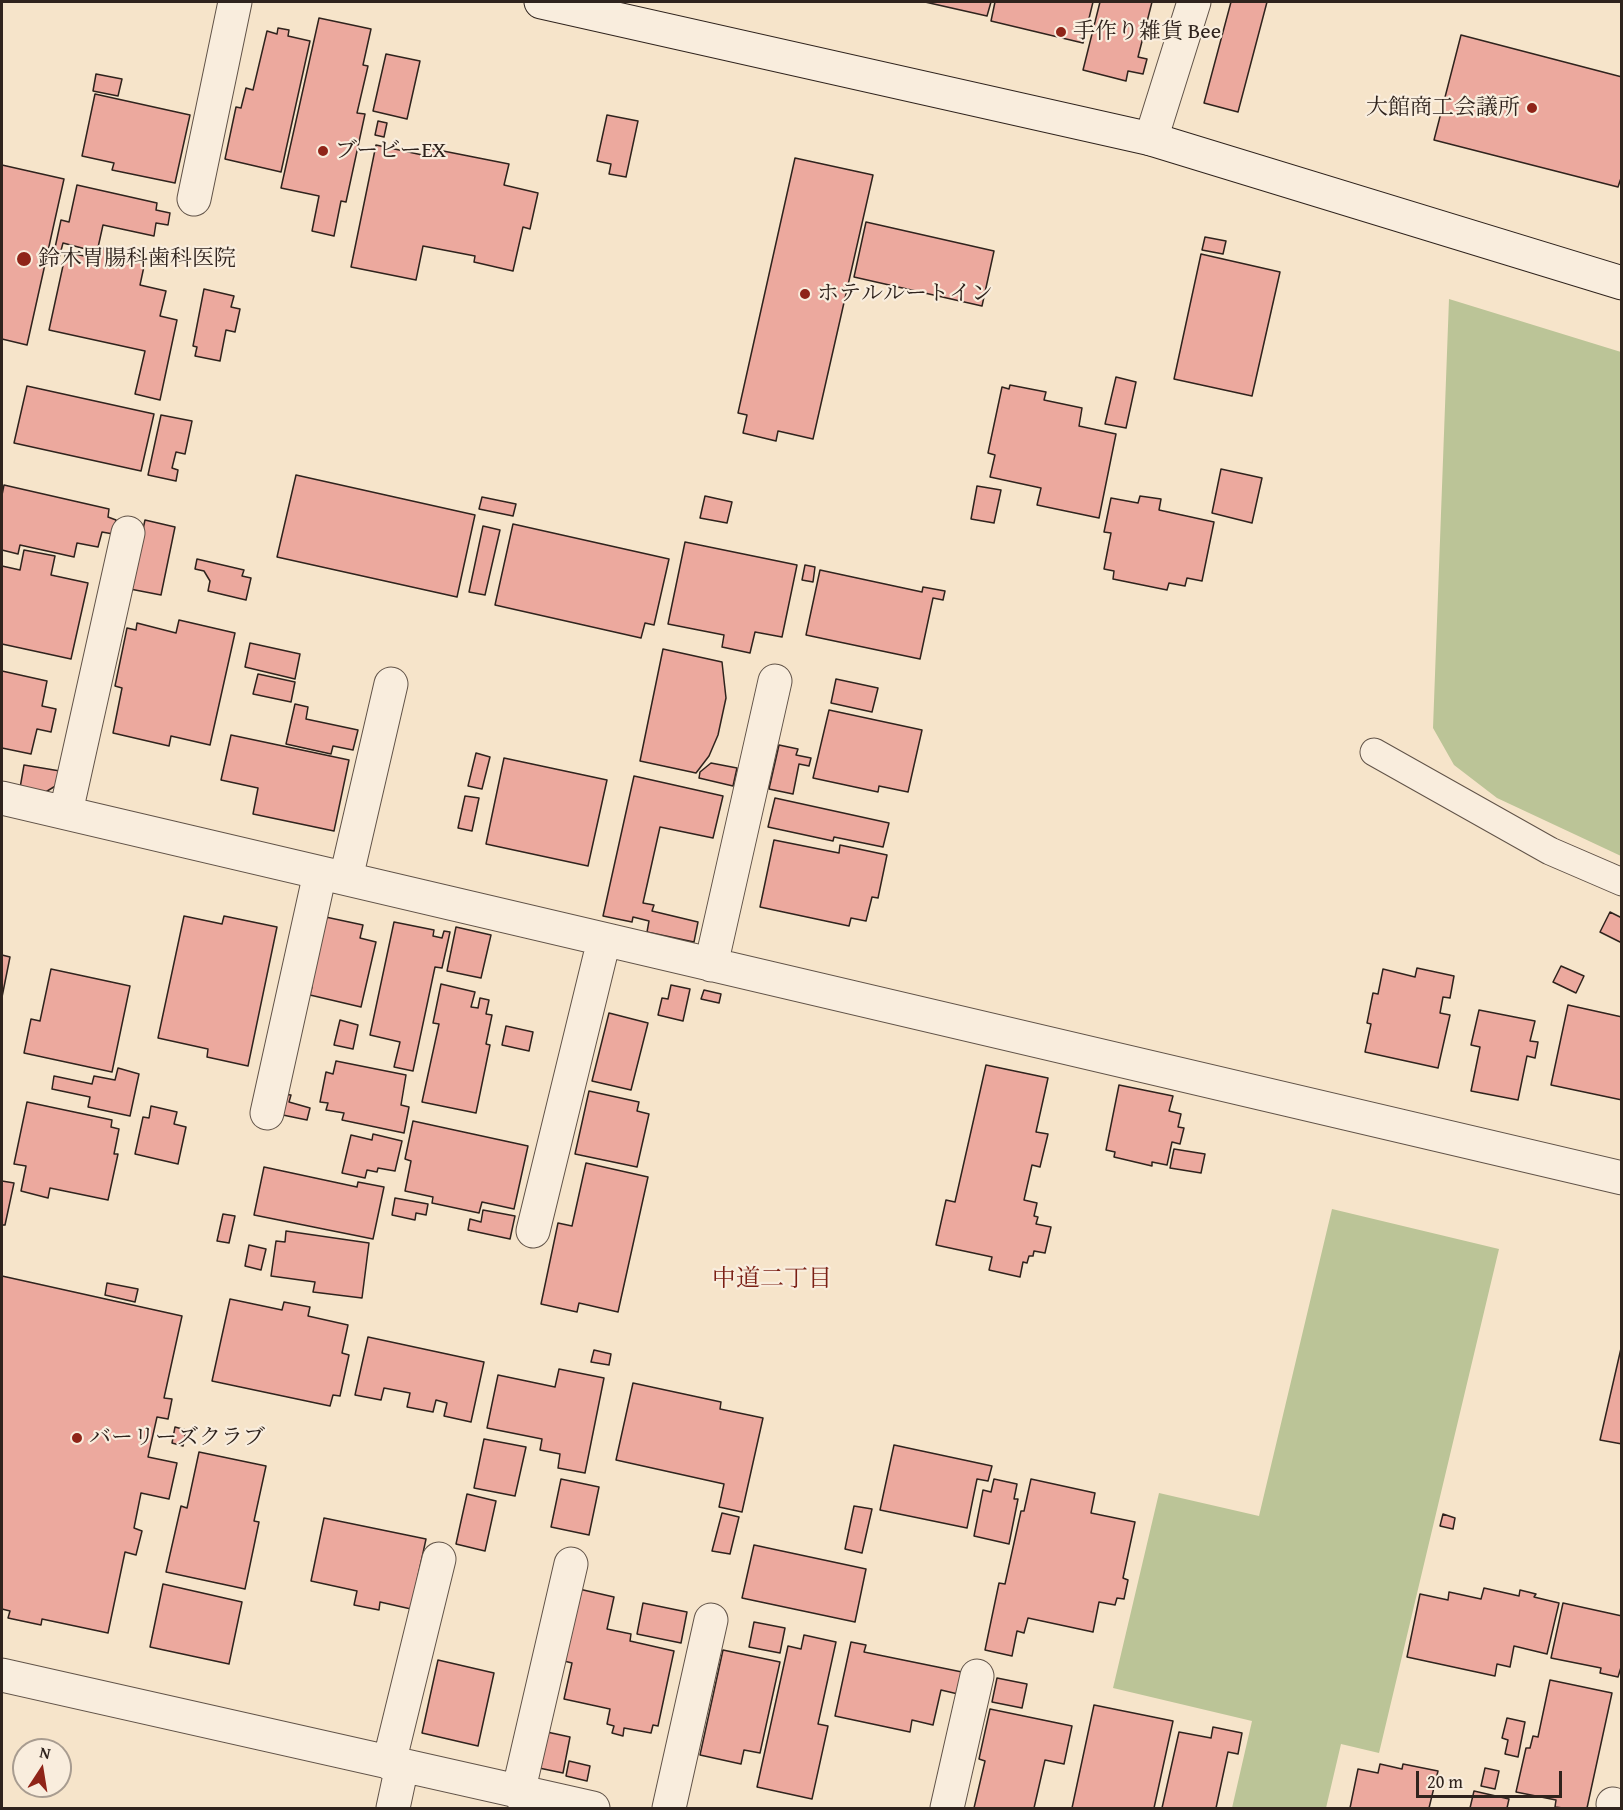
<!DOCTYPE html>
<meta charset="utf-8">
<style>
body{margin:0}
#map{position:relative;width:1623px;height:1810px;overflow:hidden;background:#f6e4ca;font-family:"Gentium Book Plus",serif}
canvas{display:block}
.frame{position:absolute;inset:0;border:3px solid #2f231d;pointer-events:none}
.north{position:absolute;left:12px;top:1738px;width:60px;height:60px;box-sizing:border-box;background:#f9eddd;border:2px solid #a89c90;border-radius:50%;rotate:12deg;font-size:16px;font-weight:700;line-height:24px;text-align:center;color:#2f231d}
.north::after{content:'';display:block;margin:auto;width:21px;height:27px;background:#8f2418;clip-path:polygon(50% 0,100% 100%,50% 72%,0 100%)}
.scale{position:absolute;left:1416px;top:1771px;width:146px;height:27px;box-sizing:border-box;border:3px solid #2f231d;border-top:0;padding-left:8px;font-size:18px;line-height:21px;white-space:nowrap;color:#2f231d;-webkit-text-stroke:4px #f9eddd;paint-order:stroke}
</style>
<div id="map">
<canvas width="1623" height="1810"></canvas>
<div class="frame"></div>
<div class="north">N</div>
<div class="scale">20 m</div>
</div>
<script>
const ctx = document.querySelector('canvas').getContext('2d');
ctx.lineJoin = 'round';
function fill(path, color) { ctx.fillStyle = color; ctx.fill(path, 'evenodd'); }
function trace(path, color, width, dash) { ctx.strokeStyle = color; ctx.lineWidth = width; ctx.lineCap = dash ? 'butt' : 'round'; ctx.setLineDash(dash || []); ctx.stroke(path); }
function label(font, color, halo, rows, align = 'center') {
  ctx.font = font + ' "Gentium Book Plus","Noto Serif JP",serif'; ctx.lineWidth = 4.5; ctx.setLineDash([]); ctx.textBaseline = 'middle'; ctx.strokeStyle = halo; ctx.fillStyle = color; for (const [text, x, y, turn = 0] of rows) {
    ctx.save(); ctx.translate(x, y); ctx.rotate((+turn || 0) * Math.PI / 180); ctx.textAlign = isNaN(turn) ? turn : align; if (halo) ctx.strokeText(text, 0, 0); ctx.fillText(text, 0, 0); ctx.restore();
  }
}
const green = new Path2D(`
 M1449,299L1621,352V856L1497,798L1454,765L1433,728Z
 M1332,1209L1499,1249L1379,1753L1341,1744L1326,1808H1232L1252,1721L1113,1688L1159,1493L1259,1516Z`);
const building = new Path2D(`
 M925,2H991L987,16Z
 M995,2H1093L1083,43L991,21Z
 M1100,2H1152L1138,57L1147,59L1143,74L1128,71L1126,81L1083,70Z
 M1231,2H1267L1238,112L1204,103Z
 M319,18L371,29L363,65L368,66L357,113L365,114L346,202L341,201L334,236L312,231L319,196L281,188Z
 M278,28L289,30L288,36L310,41L281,172L225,159L236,107L241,108L246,88L253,90L267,31L277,34Z
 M1461,35L1622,77V175L1618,187L1434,140Z
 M386,54L420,61L407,119L373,111Z
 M96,74L122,79L118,96L93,91Z
 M95,94L190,115L175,183L112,170L114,163L82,156Z
 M607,115L638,121L626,177L609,174L611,164L597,161Z
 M378,121L387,123L384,137L375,135Z
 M376,145L427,156L428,148L509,164L504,185L538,193L530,229L523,227L513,271L474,262L475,256L423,246L416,280L351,267Z
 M795,158L873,175L813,439L778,431L776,441L743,433L747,415L738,413Z
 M2,165L64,179L27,345L2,339Z
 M77,185L157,203L156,210L170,213L168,225L156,223L154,236L103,225L97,252L63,243L59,258L53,257L61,220L69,222Z
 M866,222L994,251L982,306L854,277Z
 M1205,237L1226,241L1223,254L1202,250Z
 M101,248L146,257L140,285L166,291L160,316L177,320L160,400L135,394L145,351L49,330L66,252L93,258L94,254L99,255Z
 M1201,254L1280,272L1252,396L1174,379Z
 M204,289L234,296L231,307L240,309L235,332L226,330L220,361L195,356L197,347L193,346Z
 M1116,377L1136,382L1126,428L1105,424Z
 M1010,385L1046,392L1044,400L1082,408L1079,426L1116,434L1099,518L1037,505L1041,488L990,477L995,455L988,453L1002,387L1009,389Z
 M27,386L154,414L141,471L14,443Z
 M161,415L192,421L185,454L176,452L172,468L178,470L176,481L148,475Z
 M1221,469L1262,478L1252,523L1212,513Z
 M296,475L475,515L457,597L277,557Z
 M4,485L109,509L108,517L116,520L113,534L102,532L98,547L77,543L74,557L20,545L18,554L2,550V495Z
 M977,486L1001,490L994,523L971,519Z
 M705,496L732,502L727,523L700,518Z
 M1140,496L1161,499L1159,510L1214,522L1202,581L1187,578L1185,586L1169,583L1167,590L1113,579L1114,571L1104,569L1111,533L1104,532L1111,498L1138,503Z
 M482,497L516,504L513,516L479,509Z
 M145,520L175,527L161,595L130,589Z
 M513,524L669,559L654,625L645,623L641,638L495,605Z
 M483,526L500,530L485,595L469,592Z
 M685,542L797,565L782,637L755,632L750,653L722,647L724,635L668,624Z
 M24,550L55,556L51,575L88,583L71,659L2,644V566L20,570Z
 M197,559L244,570L242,576L251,578L246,600L208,591L210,581L204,571L195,569Z
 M805,565L815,567L813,582L802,580Z
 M820,570L922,592L923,587L945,591L943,600L933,598L920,659L806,635Z
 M179,620L235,633L210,745L171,736L169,746L113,733L122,688L115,686L127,628L136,630L137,623L176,633Z
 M250,643L300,654L295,679L245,667Z
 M663,649L722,662L726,698L718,735L709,756L696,773L640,761Z
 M2,671L47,681L42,706L56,709L51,732L37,729L31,754L2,748Z
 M258,674L295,682L291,702L253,694Z
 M836,679L878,688L872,712L831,703Z
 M295,704L308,707L306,719L358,730L353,750L333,746L331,754L286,744Z
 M829,710L922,730L908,792L879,786L878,792L813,778Z
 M231,735L349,760L334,831L253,814L258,788L221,780Z
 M779,745L798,749L796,755L811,758L809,766L799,764L793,794L769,789Z
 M476,753L490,757L482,789L468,786Z
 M504,758L607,780L588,866L486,844Z
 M711,763L737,768L733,786L699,778L700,772Z
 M24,765L60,771L57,785L44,793L20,788Z
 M634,776L723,796L713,838L660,827L643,903L654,905L652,911L698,922L694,942L647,932L649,921L633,917L632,922L603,916Z
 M465,796L479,798L472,831L458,828Z
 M775,798L889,823L883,847L834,837L833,841L768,827Z
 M774,840L839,853L840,845L887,855L878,898L872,897L866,921L851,918L849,926L760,907Z
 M1610,912L1622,918V943L1600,932Z
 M184,916L222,924L224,916L277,927L248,1066L207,1057L208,1049L158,1038Z
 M321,916L363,925L360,938L376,942L361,1007L310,995L312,987L306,985Z
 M394,922L434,930L433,936L442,938L444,931L450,932L442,968L435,967L413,1071L394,1067L400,1042L370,1035Z
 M456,927L491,935L481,978L447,971Z
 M2,955L10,957L2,997Z
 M1561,966L1584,976L1576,993L1553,982Z
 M1417,968L1454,976L1450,998L1443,997L1440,1013L1450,1015L1438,1068L1365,1052L1371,1024L1367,1023L1373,993L1378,994L1383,969L1415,977Z
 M51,969L130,986L112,1072L24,1053L31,1019L40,1021Z
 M441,984L475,992L471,1007L478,1008L480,998L489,1000L486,1014L492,1015L486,1044L490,1045L476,1113L422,1102L439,1024L433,1023Z
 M671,985L690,989L683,1021L658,1015L662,998L668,999Z
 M704,990L721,994L719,1003L701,999Z
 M1568,1005L1622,1017V1100L1551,1085Z
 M1479,1010L1535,1021L1530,1041L1538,1042L1535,1058L1527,1056L1518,1100L1471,1091L1480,1047L1471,1045Z
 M609,1013L648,1023L631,1090L592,1081Z
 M340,1020L358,1025L353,1049L334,1045Z
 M506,1026L533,1032L529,1051L502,1045Z
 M336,1061L406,1075L401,1105L409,1107L404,1133L342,1120L344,1113L326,1110L328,1103L320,1102L326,1072L333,1074Z
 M986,1065L1048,1078L1036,1132L1048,1134L1040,1167L1032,1165L1024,1200L1037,1203L1034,1216L1038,1217L1036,1224L1051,1227L1045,1253L1034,1251L1033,1256H1029L1027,1263L1023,1262L1020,1277L989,1270L992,1257L936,1245L946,1200L955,1202Z
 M118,1068L139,1074L130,1116L88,1107L90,1097L52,1089L54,1076L92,1084L94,1076L115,1080Z
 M1119,1085L1173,1096L1169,1111L1181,1114L1178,1127L1184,1128L1180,1144L1172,1142L1167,1165L1152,1162V1166L1114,1157L1115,1152L1106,1150Z
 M589,1091L639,1102L637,1111L649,1114L637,1167L575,1154Z
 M282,1094L291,1095L289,1102L310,1108L307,1120L278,1114Z
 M27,1102L112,1120L111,1127L119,1129L114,1154H118L108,1200L50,1188L48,1198L21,1191L26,1166L14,1164Z
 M151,1106L177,1112L174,1124L186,1127L178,1164L135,1154L143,1117L149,1118Z
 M413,1121L528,1146L514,1209L482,1202L479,1213L432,1203L433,1197L405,1191L411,1161L405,1159Z
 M373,1134L402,1141L395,1171L378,1168L377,1172L367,1170L365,1178L342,1173L351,1135L372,1140Z
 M1174,1149L1205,1154L1201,1173L1170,1168Z
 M586,1163L648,1177L618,1312L579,1303L577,1312L541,1304L558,1223L572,1226Z
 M264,1167L357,1187L358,1182L384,1187L373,1239L254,1215Z
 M2,1181L14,1183L5,1225H2Z
 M395,1198L428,1204L426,1215L416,1213L415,1220L392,1215Z
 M483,1210L515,1216L510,1239L468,1230L470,1219L481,1222Z
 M223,1214L235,1216L229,1243L217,1241Z
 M286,1231L369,1243L362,1298L313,1292L315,1282L271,1276L276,1241L285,1242Z
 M249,1245L266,1249L261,1270L245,1266Z
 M2,1276L182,1316L164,1398L172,1399L168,1419L157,1417L148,1457L177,1463L169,1499L141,1493L134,1528L142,1531L136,1555L125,1552L108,1633L42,1619L41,1625L8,1618L10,1611L2,1609Z
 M107,1283L138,1289L135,1302L105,1295Z
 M230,1299L282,1310L284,1302L310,1307L308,1316L348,1325L342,1353L349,1355L340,1396L333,1395L330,1406L212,1381Z
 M368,1337L484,1362L471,1422L444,1416L447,1403L436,1400L433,1412L407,1407L410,1393L384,1388L381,1400L355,1395Z
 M1622,1344V1444L1600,1440Z
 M594,1350L611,1354L609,1365L591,1362Z
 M559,1369L604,1378L585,1473L558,1468L560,1454L540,1450L542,1439L487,1428L498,1375L555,1387Z
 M633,1383L721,1402L720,1409L763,1418L742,1512L719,1507L724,1484L616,1460Z
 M175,1427L186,1430L183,1446L172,1443Z
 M484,1439L526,1447L515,1496L474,1488Z
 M894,1445L992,1466L988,1481L977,1479L967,1528L880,1510Z
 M199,1452L266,1466L254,1521L259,1522L245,1589L166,1572L181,1506L187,1508Z
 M561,1479L599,1487L589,1535L551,1527Z
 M994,1479L1017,1484L1014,1499H1018L1009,1544L974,1536L983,1490L991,1492Z
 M1031,1479L1095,1493L1091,1513L1135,1522L1123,1578L1128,1580L1124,1599L1117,1598L1115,1605L1099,1602L1093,1632L1028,1618L1024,1633L1017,1631L1012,1656L985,1650L999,1583L1005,1584L1021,1511H1024Z
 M467,1494L496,1501L485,1551L456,1544Z
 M854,1506L872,1509L862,1553L845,1549Z
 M722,1513L739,1517L730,1554L712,1551Z
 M1443,1514L1455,1518L1453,1529L1440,1526Z
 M324,1518L426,1539L411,1609L380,1602L379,1610L354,1605L357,1591L311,1581Z
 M754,1545L866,1569L855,1622L742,1598Z
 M163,1584L242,1602L229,1664L150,1647Z
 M1484,1588L1519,1596L1520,1590L1536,1594L1534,1597L1559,1603L1547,1654L1514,1646L1510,1667L1497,1664L1495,1676L1407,1657L1420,1594L1448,1600L1449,1592L1481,1599Z
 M579,1589L614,1597L607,1629L631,1634L630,1641L674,1651L658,1726L653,1725L651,1733L624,1728L623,1736L612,1733L614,1726L607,1724L610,1709L564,1699L572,1663L564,1661Z
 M643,1603L687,1612L681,1643L637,1634Z
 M1563,1603L1622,1616V1664L1618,1677L1600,1673L1601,1668L1551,1658Z
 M754,1622L785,1628L780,1653L749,1647Z
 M804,1635L836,1642L818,1724L828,1726L812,1799L757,1787L788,1646L801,1649Z
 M851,1642L866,1645L864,1652L962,1672L958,1694L941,1690L933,1725L912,1720L910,1732L835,1716Z
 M723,1650L780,1662L760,1753L744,1750L741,1764L700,1755Z
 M438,1660L494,1673L478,1746L422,1733Z
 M997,1678L1027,1684L1022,1708L992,1702Z
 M1550,1680L1612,1693L1587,1808H1563L1555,1807L1556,1800L1516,1792L1526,1748H1530L1533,1736L1538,1737Z
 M1094,1705L1173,1721L1154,1808H1072Z
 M990,1709L1072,1726L1064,1764L1045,1760L1034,1808H974L985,1761L979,1759Z
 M1507,1718L1525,1722L1518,1757L1505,1754L1508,1740L1502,1738Z
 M1213,1727L1242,1733L1238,1754L1228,1752L1216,1808H1162L1179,1732L1211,1738Z
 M547,1732L570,1737L563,1773L539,1768Z
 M569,1761L590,1766L587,1781L566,1776Z
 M1380,1764L1402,1769L1403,1764L1438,1771L1429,1808H1350L1358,1769L1378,1773Z
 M1485,1768L1499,1771L1495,1789L1481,1786Z
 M1474,1791L1509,1799L1507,1808H1470Z`);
const lane = new Path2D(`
 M1374,752L1550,851L1622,882`);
const street = new Path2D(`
 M1151,139L1194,2
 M194,199L235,2
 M2,798L1622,1178
 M66,812L128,533
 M346,878L391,684
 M711,965L775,681
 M267,1113L320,873
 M533,1231L604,940
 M2,1675L593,1808
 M389,1763L439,1559
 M518,1793L571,1564
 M1613,1804L1622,1807
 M393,1808L402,1766
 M669,1808L711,1620
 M947,1808L977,1676`);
const secondary = new Path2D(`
 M541,2L1151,139L1622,283`);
const markers = [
 [1061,32,6,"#8f2418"],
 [1532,108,6,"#8f2418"],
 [323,151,6,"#8f2418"],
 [24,259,8,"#8f2418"],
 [805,294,6,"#8f2418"],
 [77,1438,6,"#8f2418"]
];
const poiNames = [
 ["手作り雑貨 Bee",1073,32],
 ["大館商工会議所",1520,108,"right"],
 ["ブービーEX",335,151],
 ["鈴木胃腸科歯科医院",38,259],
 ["ホテルルートイン",817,294],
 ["バーリーズクラブ",89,1438]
];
const neighbourhoodNames = [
 ["中道二丁目",772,1280]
];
fill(green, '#bbc497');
fill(building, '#eca99e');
trace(building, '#2f231d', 1.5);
trace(lane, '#615348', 29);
trace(street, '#615348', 35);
trace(secondary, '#2f231d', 35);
trace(lane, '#f9eddd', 27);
trace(street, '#f9eddd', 33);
trace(secondary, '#f9eddd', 33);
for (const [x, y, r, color] of markers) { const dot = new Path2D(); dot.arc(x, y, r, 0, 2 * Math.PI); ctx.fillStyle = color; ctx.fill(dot); trace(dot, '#f9eddd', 2); }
label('22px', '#2f231d', '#f9eddd', poiNames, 'left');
label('24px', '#7a1f14', '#f9eddd', neighbourhoodNames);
</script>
